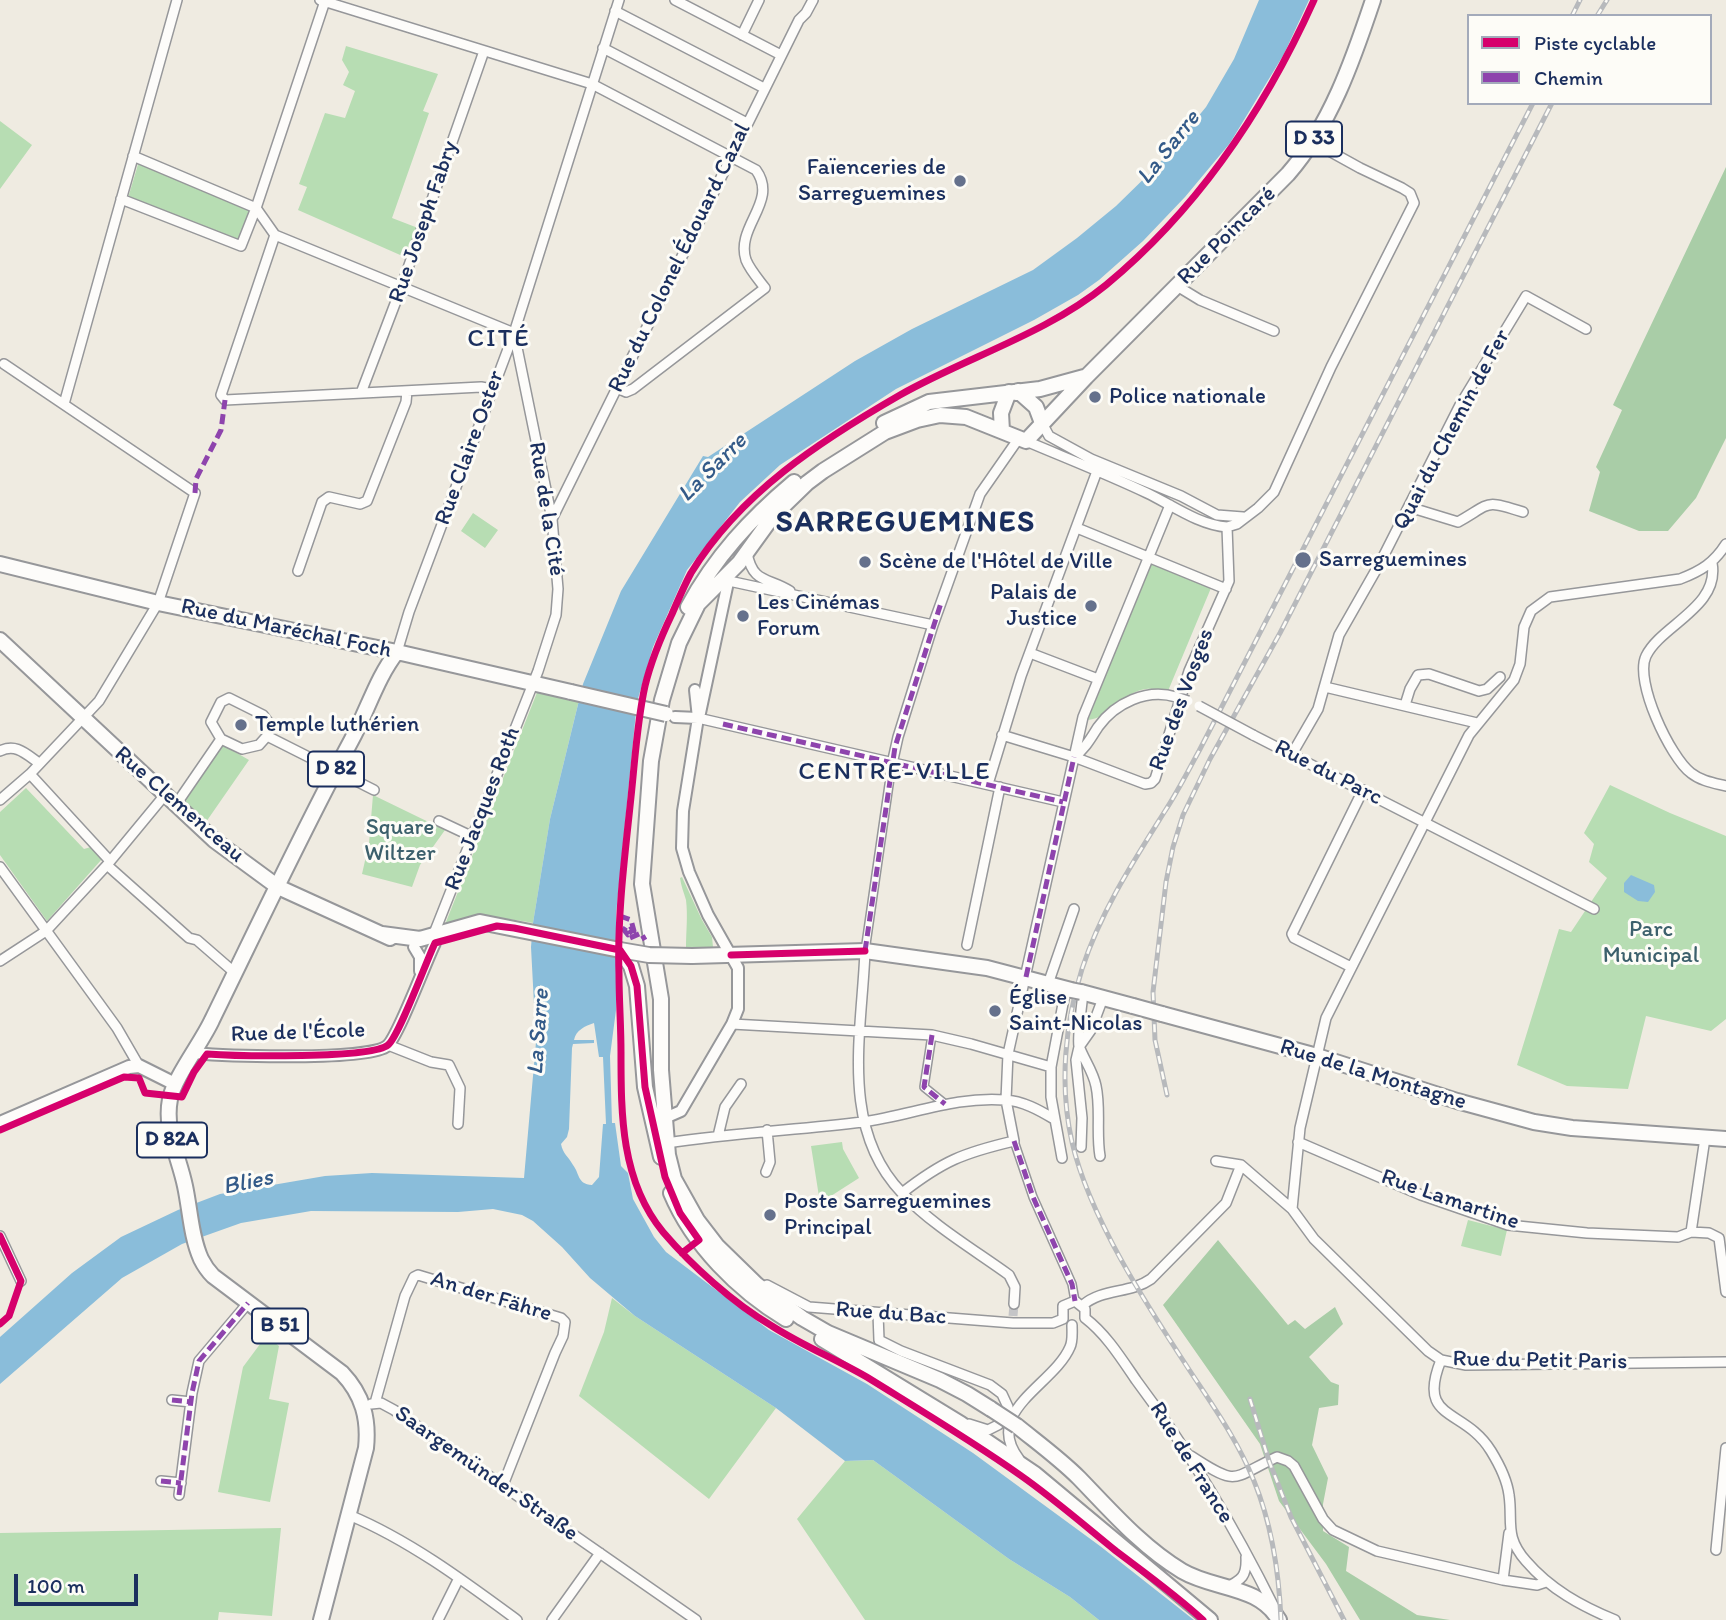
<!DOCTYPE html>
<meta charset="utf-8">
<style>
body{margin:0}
#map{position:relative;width:1726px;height:1620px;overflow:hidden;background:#efebe1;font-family:Itim,sans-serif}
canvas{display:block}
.legend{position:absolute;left:1467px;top:14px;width:245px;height:91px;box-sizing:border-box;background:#fdfcf7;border:2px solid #a3aaba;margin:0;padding:9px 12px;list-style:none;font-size:21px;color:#1b2f5e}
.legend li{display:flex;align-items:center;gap:14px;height:35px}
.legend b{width:35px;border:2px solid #a3aaba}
.scale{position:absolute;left:14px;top:1574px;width:124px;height:32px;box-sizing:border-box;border:4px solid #1b2f5e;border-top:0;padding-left:9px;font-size:21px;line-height:24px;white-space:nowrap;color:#1b2f5e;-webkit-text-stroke:5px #fdfcf7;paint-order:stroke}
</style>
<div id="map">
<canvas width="1726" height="1620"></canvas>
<ul class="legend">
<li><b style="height:9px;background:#d6006c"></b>Piste cyclable</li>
<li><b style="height:9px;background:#8e44ad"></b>Chemin</li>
</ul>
<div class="scale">100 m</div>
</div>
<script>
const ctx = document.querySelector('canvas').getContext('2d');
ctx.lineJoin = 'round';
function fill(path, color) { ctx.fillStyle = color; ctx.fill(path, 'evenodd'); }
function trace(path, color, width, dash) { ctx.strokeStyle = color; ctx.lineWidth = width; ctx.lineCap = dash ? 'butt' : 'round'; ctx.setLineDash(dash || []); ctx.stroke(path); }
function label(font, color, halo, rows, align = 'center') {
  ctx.font = font + ' Itim,sans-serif'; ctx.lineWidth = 6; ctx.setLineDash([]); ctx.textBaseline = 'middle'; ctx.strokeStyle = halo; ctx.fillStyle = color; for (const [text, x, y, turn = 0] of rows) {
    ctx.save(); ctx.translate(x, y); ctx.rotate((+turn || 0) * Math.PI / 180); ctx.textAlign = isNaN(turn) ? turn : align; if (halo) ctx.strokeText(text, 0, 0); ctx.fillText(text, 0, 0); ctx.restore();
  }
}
const green = new Path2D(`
 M346,46L438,74L423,111L429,113L392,218L418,228L407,258L298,210L307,187L299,184L325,113L345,118L355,91L343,85L349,72L342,60Z
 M0,121L32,145L0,189Z
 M139,161L252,205L239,241L128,198Z
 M473,513L498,530L485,548L461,531Z
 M1152,560L1211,588L1168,691C1161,690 1153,688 1146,689C1123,692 1110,718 1088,720Z
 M540,685L581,692L550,819L533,923C496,917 481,914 444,927Z
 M223,745L249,760L206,822L183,802Z
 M1610,785L1670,813L1726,836V1019L1711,1031L1646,1016L1628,1089L1567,1086L1517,1065L1559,929L1571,932L1607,878L1589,862L1594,844L1584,833Z
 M26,788L84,849L91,847L102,859L47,921L0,855V812Z
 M373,795L445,830L420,865L412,887L362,874L369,843Z
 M682,877L702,920L712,937L713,947L686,948C686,932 688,916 686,900C684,893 681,886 680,878Z
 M842,1142L843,1149L859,1178L820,1203L811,1146Z
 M1468,1220L1507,1230L1501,1256L1461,1246Z
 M612,1298L635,1316L776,1408L709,1499L579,1396L604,1332Z
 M266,1336L279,1346L269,1399L289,1403L270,1502L218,1492L243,1367Z
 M873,1460L1009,1559L1070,1597L1099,1620H865L797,1519L845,1461Z
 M281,1528L272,1616L219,1612L218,1620H0V1533Z`);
const forest = new Path2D(`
 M1726,167V438L1696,498L1668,531H1639L1589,511L1600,472L1596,467L1622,410L1613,405Z
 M1218,1240L1288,1325L1295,1320L1305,1329L1335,1307L1343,1324L1309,1357L1331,1382L1339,1385L1338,1405L1319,1408L1312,1445L1328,1478L1323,1504V1531L1349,1547L1346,1571L1417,1615L1450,1620H1360L1326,1564L1279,1501L1260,1444L1163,1305Z`);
const water = new Path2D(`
 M1259,0H1309L1284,54L1230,143L1185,197L1143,241L1099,280L1078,295L1034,320L896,389L780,465L740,502L687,570L653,647L637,702L616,914V1010L610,1056L612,1123H615L621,1166L628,1173L633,1199L654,1237L666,1252L769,1330L867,1384L973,1453L1100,1546L1194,1620H1099L1070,1597L1009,1559L873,1460L845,1461L776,1408L635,1316L590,1278L562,1247L533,1221L522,1215L493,1209L458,1212L311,1211L241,1223L182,1244L122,1278L0,1384V1337L72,1273L121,1237L178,1210L220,1194L325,1176L372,1173L524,1178L536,1042L531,947L533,923L550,819L583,684L621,591L703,456L708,457L855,361L912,329L1033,270L1077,238L1116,206L1158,165L1206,107L1234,59ZM594,1023L599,1057H603L606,1124H603L599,1177L592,1185C577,1184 580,1174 573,1165C568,1156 563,1154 561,1144L567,1137L569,1129L572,1048L573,1044L594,1043V1040H574C576,1030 585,1026 594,1023Z
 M1631,875L1654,885L1655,892L1648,902L1638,901L1624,892V883Z`);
const minorTunnel = new Path2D(`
 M1013,1316L1014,1304`);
const pedestrian = new Path2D(`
 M865,951L892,764
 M932,1035L924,1087L945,1104
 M1014,1141L1033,1197L1072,1284L1075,1301`);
const minor = new Path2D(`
 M320,0L592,84L756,170C779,202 735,226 746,260C750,270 759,280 765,288L633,389L626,392L615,387
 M675,0L781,55
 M615,11L764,88
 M742,35L759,0
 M603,48L747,123
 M133,156L256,208
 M121,199L241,246L256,208L325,1
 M256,208L275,235L514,333
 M275,235L221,395L225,400L481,387L492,389
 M1177,286L1200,300L1274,331
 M361,393L401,288L484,51
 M64,404L177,0
 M1042,423L1049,436L1091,459L1181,496L1217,515L1243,517
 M1026,441C1066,458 1107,474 1147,493C1172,505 1199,525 1227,527
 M1409,507L1458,522C1492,503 1483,499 1523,512
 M552,519L799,20L806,13L813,0
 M1227,527L1237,524L1258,508L1274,492L1331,367L1414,203L1410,193L1402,188L1360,168L1313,142
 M1077,528L1226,589
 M1726,544C1714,563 1701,571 1680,579L1550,597L1531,611L1524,627L1520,664L1514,680L1469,735L1326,1018L1300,1128L1292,1209L1314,1239L1428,1351L1441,1360L1466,1365L1726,1362
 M747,553C753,584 768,577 790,591
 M1712,563C1720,607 1661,625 1646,656C1634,681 1670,757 1691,773C1701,781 1714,783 1726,786
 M298,571L322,502L329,497L360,504L367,501L406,402L407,391
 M729,581L933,625
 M397,652L409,612L514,333L619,0
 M1030,653L1098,679
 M1325,687L1477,723
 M229,698L263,715L269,723L267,736L259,745L242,749L221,739L211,722L221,702Z
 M1405,705L1410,689L1418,675L1429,674L1479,691L1487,689L1500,677
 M698,718L1063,802
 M1002,735L1074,757L1145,784L1151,783L1155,779L1189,671L1229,581L1227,527
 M1253,735L1594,909
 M267,736L374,790
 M0,751C16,743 26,754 39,763
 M1292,754L1318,709L1339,635L1380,563L1460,405L1526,296L1586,329
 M1074,757C1085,749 1091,738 1098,727C1115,703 1147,688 1176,697
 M892,764L898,737L933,625L980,494L1019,438
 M30,774L110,861
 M988,784L1021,676L1100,463
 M0,800L30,774L99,701L158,603L195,493L4,364
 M175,806L221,739
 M439,821L473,837
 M107,865L189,938L197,940L235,973
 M0,867L117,1028L139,1066
 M433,936L538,671L556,615L558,589L552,519L514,333
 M967,945L1000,787
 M865,951C862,1032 839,1128 902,1193C932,1225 973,1249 1009,1275L1015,1287L1014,1304
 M0,961L46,931L107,865L164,796
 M1351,967L1294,938L1292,934L1363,790
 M1048,984L1074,909
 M1083,993C1082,1003 1077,1040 1079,1046C1084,1060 1093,1071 1096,1086C1101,1109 1096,1133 1100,1156
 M732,1024L932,1035L971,1044L1051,1067
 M388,1045L431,1062L449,1065L460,1088L458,1124
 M718,1136L725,1107L741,1084
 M1705,1138L1691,1232L1709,1233L1719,1238L1726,1292
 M1298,1142L1421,1195L1508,1225L1587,1233L1678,1237L1691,1232
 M667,1143C732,1133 798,1130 863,1122C912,1115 956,1096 1005,1100C1023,1101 1039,1110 1054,1119
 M1081,1147L1082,1118L1076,1060L1079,1047L1091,1030L1103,998
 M1062,1158L1051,1097V1067L1066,988
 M1216,1161L1241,1165L1292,1209
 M766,1172L770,1162L767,1130
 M902,1193C943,1161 963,1153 1014,1141L1006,1100L1008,1054L1083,717L1170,505
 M0,1236L21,1281
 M767,1285L809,1307L1013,1323H1053L1063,1319
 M1083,1305C1103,1288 1130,1294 1151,1279L1226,1203L1241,1165
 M878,1313L879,1340L901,1351L990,1385L1002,1394L1008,1407L998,1425L988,1430L969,1424
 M1085,1318C1106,1334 1121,1358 1136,1380C1190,1452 1235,1528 1275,1609
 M1063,1319V1306L1075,1301L1085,1309V1318
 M1441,1360C1416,1422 1464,1407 1491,1451C1499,1464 1507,1479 1509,1495C1513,1522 1504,1536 1526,1561C1550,1589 1581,1606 1615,1620
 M172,1400L191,1402
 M375,1403L405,1296L414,1277L418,1275L561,1318L565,1322L563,1336L555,1353L503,1485
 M371,1404L381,1403L394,1410L696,1620
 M1191,1456C1239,1487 1230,1479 1277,1457L1288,1461L1294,1466L1323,1519L1333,1530L1377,1551L1503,1580L1537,1585L1546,1582
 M1019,1459C982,1411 1054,1385 1070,1347C1073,1341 1072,1332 1072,1325
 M161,1481L181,1483
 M179,1495L192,1393L199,1361L248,1303
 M349,1515C409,1540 464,1581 517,1620
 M1716,1550L1726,1448
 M1503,1580L1509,1533
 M1225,1588C1242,1580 1247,1576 1246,1557
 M438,1620L459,1578
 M552,1620L600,1553`);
const tertiary = new Path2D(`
 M700,713L730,573
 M675,717L698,718
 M414,947L420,957V971
 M194,1053C225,1056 368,1061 387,1046C398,1037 426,961 435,943
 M658,1115L665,1118L681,1111L732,1024L738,1009V968L708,915L689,872L682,848L683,811L698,718L695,690`);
const secondary = new Path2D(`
 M0,1123L129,1067L139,1066L175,1084`);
const primary = new Path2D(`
 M1016,393L1018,391L1036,407L1042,423
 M884,423L929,402L1040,389L1084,377
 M1002,431L1001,413L1009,392
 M0,564L158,603L397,652L571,692
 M688,607C715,557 750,519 794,482
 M0,640L214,840L278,887L390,938
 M382,934L420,939L480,922L620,950L631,966L637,986L645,1087L661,1157
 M692,956L865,951L987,968L1071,990
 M1081,992L1133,1006
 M1162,1014L1317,1056L1457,1101L1534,1122L1572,1128L1726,1139
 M671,1193C693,1245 738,1290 786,1319
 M822,1339L961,1424L1035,1474L1210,1620
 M991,1409L967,1394L940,1380L828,1333L802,1318L757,1285L717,1246L697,1220L674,1179L668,1155L661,1070V999L642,884L651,761L662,700L679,643L698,604L739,563L773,516L807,483L823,471L885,432L917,420L940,415L966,417L1026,441L1086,377L1288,174C1330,126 1353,60 1373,0
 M1017,1426C1038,1443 1060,1459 1079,1478C1111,1511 1142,1547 1182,1571C1214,1590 1259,1585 1279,1620
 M321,1620L366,1448C369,1419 363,1395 342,1373L213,1276C208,1271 204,1265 201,1259C191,1237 190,1209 185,1186C179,1157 164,1130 170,1099C174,1078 202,1042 212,1020C258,926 302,832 351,741C367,712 377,677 397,652`);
const rail = new Path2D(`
 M1572,16L1580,0
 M1597,16L1607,0
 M1167,1095L1155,1040L1153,992L1166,882L1173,847L1183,815L1210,759L1280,633L1552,103
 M1250,1399L1269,1461L1291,1517L1344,1620
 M1281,1620C1279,1572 1272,1525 1254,1481C1238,1441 1213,1406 1190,1371C1148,1307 1089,1217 1072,1142C1059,1085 1065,1024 1082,969C1101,911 1133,862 1165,811C1178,791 1188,771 1199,751L1533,103`);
const minorBridge = new Path2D(`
 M1176,697L1188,701
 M1199,706L1253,735`);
const primaryBridge = new Path2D(`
 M571,692L666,714
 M620,950L649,955L692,956
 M1071,990L1081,992
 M1133,1006L1162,1014
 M991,1409L1017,1426`);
const quiet = new Path2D(`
 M195,493L196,479L221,430L225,400
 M723,724L1063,802
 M620,916L631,920L634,931L631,934L628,935L624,930L626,927L630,926L633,930L628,934
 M630,938L641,933L645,940
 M865,951L895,747L941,603
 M1026,977L1074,757
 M932,1035L924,1087L945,1104
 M1014,1141L1033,1197L1072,1284L1075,1301
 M172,1400L191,1402
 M161,1481L181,1483
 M179,1495L192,1393L199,1361L248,1303`);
const cycleway = new Path2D(`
 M731,955L865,951
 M0,1130L124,1077L139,1078L145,1093L182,1097L194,1072L207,1054C235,1056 371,1059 388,1045C399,1036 426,962 435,943L497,926L514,928L620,950L631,966L637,986L645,1087L665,1177L680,1213L699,1240L682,1253
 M0,1236L21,1281L9,1316L0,1324
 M1203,1620C1176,1595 1145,1573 1116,1551C1084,1525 1053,1498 1020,1475C972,1441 920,1410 870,1379C838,1360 803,1346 772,1326C733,1303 692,1266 663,1232C621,1181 621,1115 621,1052C621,1026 619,1000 619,974C617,915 625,855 631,797C635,760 637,722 645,686C651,661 661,637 672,614C678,600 684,586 691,573C740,493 820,441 900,395C967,357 1046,334 1106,285C1199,208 1265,109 1314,0`);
const markers = [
 [960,181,7,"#65718c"],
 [1095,397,7,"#65718c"],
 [1303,560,9,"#65718c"],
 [865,562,7,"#65718c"],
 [1091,606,7,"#65718c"],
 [743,616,7,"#65718c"],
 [241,725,7,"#65718c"],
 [995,1011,7,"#65718c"],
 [770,1215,7,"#65718c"]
];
const shields = [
 [1314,139,56],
 [336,769,56],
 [172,1140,70],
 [280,1326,56]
];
const shieldNames = [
 ["D 33",1314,139],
 ["D 82",336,769],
 ["D 82A",172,1140],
 ["B 51",280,1326]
];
const poiNames = [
 ["Faïenceries de",946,168,"right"],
 ["Sarreguemines",946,194,"right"],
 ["Police nationale",1109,397],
 ["Sarreguemines",1319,560],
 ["Scène de l'Hôtel de Ville",879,562],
 ["Palais de",1077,593,"right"],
 ["Justice",1077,619,"right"],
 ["Les Cinémas",757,603],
 ["Forum",757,629],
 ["Temple luthérien",255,725],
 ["Église",1009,998],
 ["Saint-Nicolas",1009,1024],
 ["Poste Sarreguemines",784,1202],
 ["Principal",784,1228]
];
const streetNames = [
 ["Rue Joseph Fabry",424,222,-71],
 ["Rue Poincaré",1227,236,-45],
 ["Rue du Colonel Édouard Cazal",680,258,-64],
 ["Quai du Chemin de Fer",1452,430,-62],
 ["Rue Claire Oster",470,448,-70],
 ["Rue de la Cité",546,509,81],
 ["Rue du Maréchal Foch",286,629,12],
 ["Rue des Vosges",1182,700,-70],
 ["Rue du Parc",1328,773,27],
 ["Rue Clemenceau",179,805,41],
 ["Rue Jacques Roth",483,809,-69],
 ["Rue de l'École",298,1033,-2],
 ["Rue de la Montagne",1373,1075,17],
 ["Rue Lamartine",1450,1200,19],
 ["An der Fähre",491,1297,17],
 ["Rue du Bac",891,1314,4],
 ["Rue du Petit Paris",1540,1361,1],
 ["Rue de France",1191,1463,58],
 ["Saargemünder Straße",486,1474,35]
];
const parkNames = [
 ["Square",400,828],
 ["Wiltzer",400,854],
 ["Parc",1651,930],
 ["Municipal",1651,956]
];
const waterNames = [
 ["La Sarre",1169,148,-52],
 ["La Sarre",713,468,-45],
 ["La Sarre",539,1032,-86],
 ["Blies",248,1183,-12]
];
const quarterNames = [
 ["CITÉ",499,339],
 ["CENTRE-VILLE",895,772]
];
const districtNames = [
 ["SARREGUEMINES",906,523]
];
fill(green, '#b7ddb3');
fill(forest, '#a9cda7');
fill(water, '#8abdda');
trace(minorTunnel, '#c5c5c7', 9, [9, 4.5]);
trace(pedestrian, '#96979a', 10);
trace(minor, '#96979a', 12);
trace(tertiary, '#96979a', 14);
trace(secondary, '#96979a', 16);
trace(primary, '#96979a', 18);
trace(pedestrian, '#fdfcfa', 7);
trace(minor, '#fdfcfa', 9);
trace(tertiary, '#fdfcfa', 10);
trace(secondary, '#fdfcfa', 12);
trace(primary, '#fdfcfa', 14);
trace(rail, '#b7b9bc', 5);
trace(rail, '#fdfcf7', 2.5, [8]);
trace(minorBridge, '#96979a', 12, []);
trace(primaryBridge, '#96979a', 18, []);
trace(minorBridge, '#fdfcfa', 9);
trace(primaryBridge, '#fdfcfa', 14);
trace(quiet, '#8e44ad', 5, [10, 5]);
trace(cycleway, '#d6006c', 7);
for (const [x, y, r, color] of markers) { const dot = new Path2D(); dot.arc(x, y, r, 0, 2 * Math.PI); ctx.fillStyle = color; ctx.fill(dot); trace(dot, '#fdfcf7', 2.5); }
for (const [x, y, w] of shields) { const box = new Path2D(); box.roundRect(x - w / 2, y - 17.5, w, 35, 5); ctx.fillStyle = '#fdfcf7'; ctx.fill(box); trace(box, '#1b2f5e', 2); }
label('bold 21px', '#1b2f5e', null, shieldNames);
label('23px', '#1b2f5e', '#fdfcf7', poiNames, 'left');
label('23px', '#1b2f5e', '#fdfcf7', streetNames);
label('23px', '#3c606c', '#fdfcf7', parkNames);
label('italic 24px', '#335a88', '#fdfcf7', waterNames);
ctx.letterSpacing = '2px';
label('26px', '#1b2f5e', '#fdfcf7', quarterNames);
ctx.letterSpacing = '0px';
ctx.letterSpacing = '2px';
label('bold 30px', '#1b2f5e', '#fdfcf7', districtNames);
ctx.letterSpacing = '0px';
</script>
